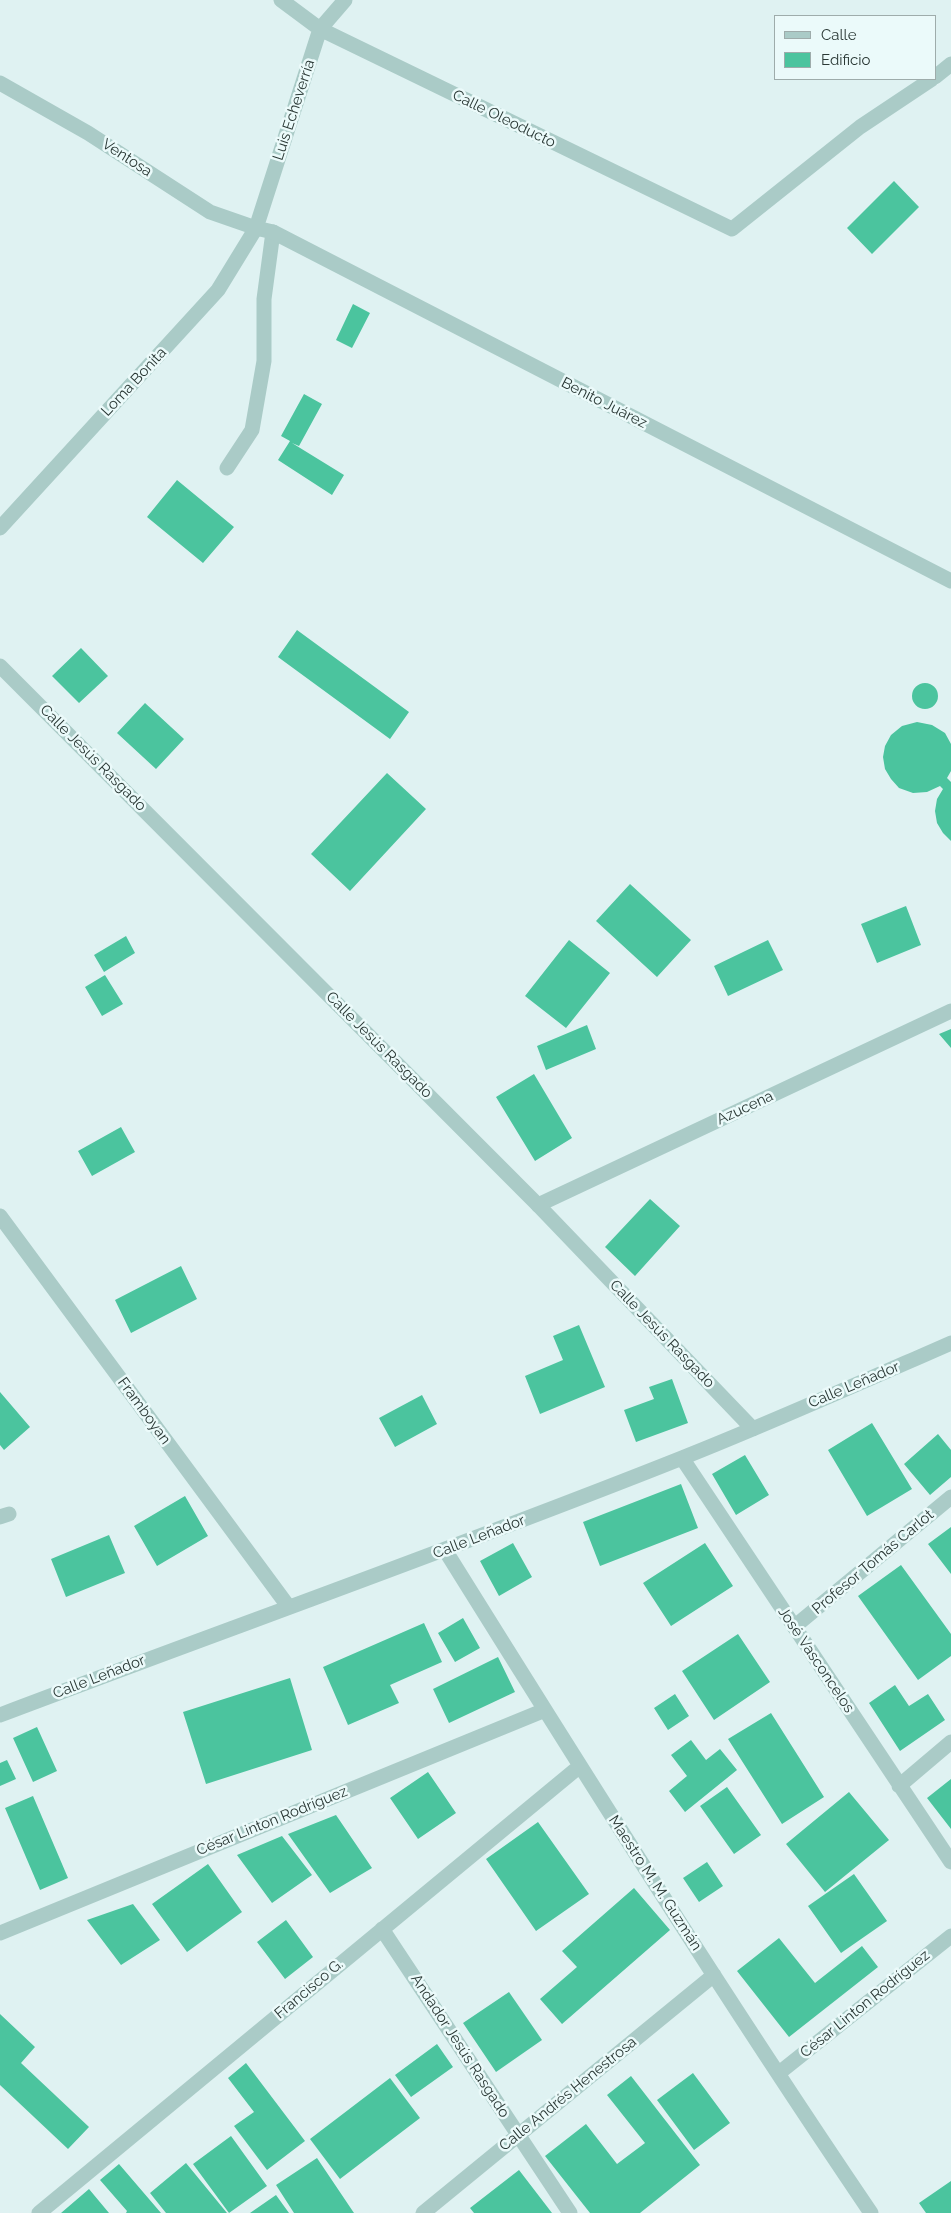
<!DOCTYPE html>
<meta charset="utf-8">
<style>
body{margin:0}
#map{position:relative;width:951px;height:2213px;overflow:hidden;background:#dff2f2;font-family:Raleway,sans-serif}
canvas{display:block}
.legend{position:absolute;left:774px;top:15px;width:162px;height:65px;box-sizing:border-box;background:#ebfafa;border:1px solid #9eacab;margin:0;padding:6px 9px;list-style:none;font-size:15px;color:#2a3835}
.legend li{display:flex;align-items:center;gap:10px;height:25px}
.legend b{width:25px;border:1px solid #9eacab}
</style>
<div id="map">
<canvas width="951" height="2213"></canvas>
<ul class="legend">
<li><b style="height:6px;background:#aacbc7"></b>Calle</li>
<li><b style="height:14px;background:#4bc49e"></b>Edificio</li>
</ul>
</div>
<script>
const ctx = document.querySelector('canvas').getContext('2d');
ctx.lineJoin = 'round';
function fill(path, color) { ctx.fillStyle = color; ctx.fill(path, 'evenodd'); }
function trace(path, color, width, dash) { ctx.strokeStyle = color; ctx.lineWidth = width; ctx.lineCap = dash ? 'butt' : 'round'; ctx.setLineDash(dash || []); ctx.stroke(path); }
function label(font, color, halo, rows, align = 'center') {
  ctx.font = font + ' Raleway,sans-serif'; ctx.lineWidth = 5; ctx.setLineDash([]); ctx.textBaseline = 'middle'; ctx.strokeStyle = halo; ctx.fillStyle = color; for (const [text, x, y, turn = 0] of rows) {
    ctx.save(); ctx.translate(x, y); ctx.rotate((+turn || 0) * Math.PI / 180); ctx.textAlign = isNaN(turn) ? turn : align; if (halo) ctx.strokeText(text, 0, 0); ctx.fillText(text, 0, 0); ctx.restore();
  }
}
const building = new Path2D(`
 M894,181L919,207L872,254L847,228Z
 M353,304L370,313L352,348L336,340Z
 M304,394L322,404L299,446L292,443L344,475L332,495L278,460L290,441L281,436Z
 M177,480L234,527L203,563L147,517Z
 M297,630L409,712L390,739L278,657Z
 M81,648L108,676L79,703L52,676Z
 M912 696a13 13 0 1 1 26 0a13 13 0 1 1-26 0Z
 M145,703L184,739L156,769L117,733Z
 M917,722L932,725L945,733L951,744V771L947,778L951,782V841L943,833L937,823L935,811L937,799L943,789L940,786L927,792L913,793L899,788L891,779L885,769L883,757L885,746L891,735L902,726Z
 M387,773L426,809L350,891L311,854Z
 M630,884L691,940L657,977L596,921Z
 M906,906L921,945L877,963L861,924Z
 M126,936L135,953L104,972L94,955Z
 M569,940L610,973L566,1028L525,996Z
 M768,940L783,970L728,996L714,966Z
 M105,975L123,1004L102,1016L85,987Z
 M587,1025L596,1049L546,1070L537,1046Z
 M951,1029V1048L939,1034Z
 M534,1074L572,1138L535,1161L496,1097Z
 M121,1127L135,1152L92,1176L78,1151Z
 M650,1199L680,1226L635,1276L605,1247Z
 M181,1266L197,1299L131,1333L115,1300Z
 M579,1325L605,1387L540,1414L525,1376L563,1360L553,1336Z
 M672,1379L688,1423L636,1442L624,1410L654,1399L649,1387Z
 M0,1392L30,1427L4,1450L0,1445Z
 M422,1395L437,1424L395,1447L379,1418Z
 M872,1423L912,1489L867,1516L828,1450Z
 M938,1434L951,1450V1477L930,1495L904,1464Z
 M745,1455L769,1495L736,1515L712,1474Z
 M681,1484L698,1528L600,1566L583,1522Z
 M185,1496L208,1536L157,1566L134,1526Z
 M951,1527V1574L928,1544Z
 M109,1535L125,1573L66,1597L51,1559Z
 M513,1543L532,1577L499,1596L480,1561Z
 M705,1543L733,1586L671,1626L643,1583Z
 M901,1565L951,1634V1656L918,1680L858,1596Z
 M463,1618L480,1648L455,1662L438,1633Z
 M424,1623L442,1662L390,1685L399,1703L348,1725L323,1667Z
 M738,1634L770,1682L714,1720L682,1671Z
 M498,1657L515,1692L449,1723L433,1689Z
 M290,1678L312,1750L206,1784L183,1712Z
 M895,1685L909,1706L928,1694L945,1720L900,1751L869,1703Z
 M675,1694L689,1716L668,1730L654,1708Z
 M771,1713L824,1797L782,1824L728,1739Z
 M37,1727L57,1771L33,1782L13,1738Z
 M691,1740L706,1760L720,1749L737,1770L685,1812L669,1791L687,1776L671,1755Z
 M7,1760L16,1779L0,1786V1763Z
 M428,1772L456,1813L418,1839L390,1798Z
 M951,1779V1829L927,1798Z
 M727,1787L761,1835L734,1854L700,1806Z
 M849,1792L889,1840L825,1892L786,1844Z
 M33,1796L68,1878L40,1890L5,1808Z
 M336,1815L372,1868L330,1893L288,1834Z
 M538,1822L589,1894L536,1931L486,1859Z
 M282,1836L312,1875L272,1903L237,1855Z
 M707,1862L723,1886L699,1902L683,1878Z
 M208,1864L242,1912L187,1952L152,1904Z
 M854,1874L887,1921L841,1953L808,1906Z
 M634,1888L670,1930L562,2024L540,1999L577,1967L562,1951Z
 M133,1904L160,1940L121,1965L87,1920Z
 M286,1920L313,1957L285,1979L257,1942Z
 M779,1938L815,1983L862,1946L878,1967L789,2037L737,1971Z
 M509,1992L542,2040L496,2072L463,2023Z
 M0,2014L35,2047L21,2063L89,2127L68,2149L0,2085Z
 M437,2044L453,2067L411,2097L395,2075Z
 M246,2063L305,2141L267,2170L234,2126L254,2112L228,2078Z
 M693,2073L730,2123L694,2150L657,2100Z
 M631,2076L700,2165L640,2213H590L545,2156L586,2124L617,2164L645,2143L607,2095Z
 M390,2078L420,2118L340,2179L310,2139Z
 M231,2136L267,2186L229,2213L193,2164Z
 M317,2158L354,2213H294L276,2185Z
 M186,2163L227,2213H166L150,2193Z
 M119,2164L161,2213H126L127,2211L100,2180Z
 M519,2170L552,2213H474L470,2208Z
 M951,2181V2213H926L919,2203Z
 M89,2189L109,2213H61Z
 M276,2195L289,2213H250Z`);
const lane = new Path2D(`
 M227,468L252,430L264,361V299L273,232
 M538,1205L951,1011`);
const street = new Path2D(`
 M281,0L320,29L732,229L860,127L932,79
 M935,77L951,64
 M0,83L88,133L210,212L256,228L273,232L951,581
 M0,528L218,290L256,228L320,29L345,0
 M0,666L538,1205L753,1429
 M0,1216L288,1606
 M682,1458L951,1862
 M0,1517L9,1514
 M445,1550C584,1773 724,1996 871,2213
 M794,1627L951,1497
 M0,1715C227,1629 456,1548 682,1458C773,1422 862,1382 951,1343
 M899,1786L951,1742
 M382,1929L570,2213
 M0,1933L545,1710
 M779,2073L951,1936
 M39,2213L580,1766
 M423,2213L714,1975`);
const streetNames = [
 ["Luis Echeverría",294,110,-72],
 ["Calle Oleoducto",504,119,26],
 ["Ventosa",127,158,33],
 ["Loma Bonita",134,382,-47],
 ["Benito Juárez",604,403,27],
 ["Calle Jesús Rasgado",93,758,45],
 ["Calle Jesús Rasgado",379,1045,45],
 ["Azucena",745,1108,-25],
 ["Calle Jesús Rasgado",662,1334,46],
 ["Calle Leñador",854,1385,-23],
 ["Framboyan",144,1411,54],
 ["Calle Leñador",479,1537,-21],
 ["Profesor Tomás Carlot",873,1562,-40],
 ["José Vasconcelos",816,1660,56],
 ["Calle Leñador",99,1677,-21],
 ["César Linton Rodríguez",272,1821,-22],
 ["Maestro M. M. Guzmán",655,1883,57],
 ["Francisco G.",309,1989,-40],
 ["César Linton Rodríguez",865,2004,-39],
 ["Andador Jesús Rasgado",460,2046,57],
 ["Calle Andrés Henestrosa",568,2094,-39]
];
fill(building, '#4bc49e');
trace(lane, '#aacbc7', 15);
trace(street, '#aacbc7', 15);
label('15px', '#2a3835', '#ebfafa', streetNames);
</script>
